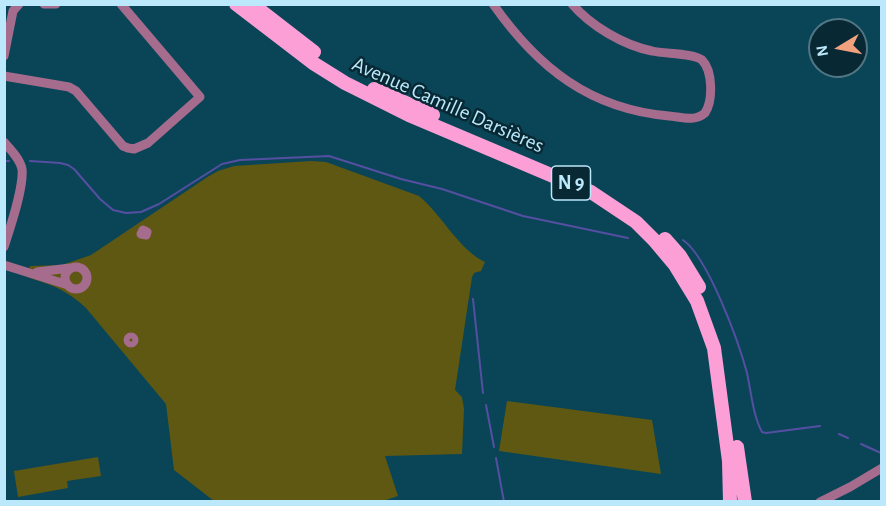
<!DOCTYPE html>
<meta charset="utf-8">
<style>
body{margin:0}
#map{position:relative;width:886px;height:506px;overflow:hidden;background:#094557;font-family:"Alegreya Sans",sans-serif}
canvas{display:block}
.frame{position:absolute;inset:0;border:6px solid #bbe8fa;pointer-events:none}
.north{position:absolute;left:808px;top:18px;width:60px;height:60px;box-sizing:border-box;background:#082934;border:2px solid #507583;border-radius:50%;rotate:260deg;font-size:16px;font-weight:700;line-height:24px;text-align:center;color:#bbe8fa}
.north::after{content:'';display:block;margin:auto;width:21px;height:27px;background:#f2a17e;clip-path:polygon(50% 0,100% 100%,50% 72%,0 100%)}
</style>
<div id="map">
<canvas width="886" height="506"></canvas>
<div class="frame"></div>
<div class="north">N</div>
</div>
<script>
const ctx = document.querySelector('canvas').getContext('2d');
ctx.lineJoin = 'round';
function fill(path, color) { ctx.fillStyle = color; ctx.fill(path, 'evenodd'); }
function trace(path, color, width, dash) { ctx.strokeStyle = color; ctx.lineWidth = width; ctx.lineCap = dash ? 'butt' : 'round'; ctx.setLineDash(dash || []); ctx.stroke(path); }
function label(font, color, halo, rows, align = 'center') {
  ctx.font = font + ' "Alegreya Sans",sans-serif'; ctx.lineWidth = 5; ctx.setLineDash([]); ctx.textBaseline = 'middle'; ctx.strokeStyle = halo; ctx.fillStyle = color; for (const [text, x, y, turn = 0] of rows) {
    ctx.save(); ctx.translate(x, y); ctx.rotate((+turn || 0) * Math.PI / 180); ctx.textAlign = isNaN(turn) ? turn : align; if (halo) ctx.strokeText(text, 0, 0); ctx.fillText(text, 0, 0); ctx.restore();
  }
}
const green = new Path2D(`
 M311,161L326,162L419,196C442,215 459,250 485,262L481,271L474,273L472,277L455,390L462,397L464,409L462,454L385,456L398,496L383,501H214L174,470L166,404L86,308C67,290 52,285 27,277L30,266L62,265L91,255L209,176L218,171L234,166Z
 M507,401L652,420L661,474L499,451Z
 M98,457L101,476L67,481L68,488L18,497L14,471Z`);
const stream = new Path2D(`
 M4,161H9
 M30,161L60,163L68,165L74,169L100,199L113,210L126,213L141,212L159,204L222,164L240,160L329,156L401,179L442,189L523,216L628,238
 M683,240C708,257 739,343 747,373C751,391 753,416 762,432L766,433L820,426
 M473,299L483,393
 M486,405L494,447
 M839,434L848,438
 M861,444L881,453
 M496,458L504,502`);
const minor = new Path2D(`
 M44,4H56
 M493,4C538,68 590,109 669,116C681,117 695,122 705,113C713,101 713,71 702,60C694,53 664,54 652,51C623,45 591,26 572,4
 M4,56L13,11L19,4
 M4,76L69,87L76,91L123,146L128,148L134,149L148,143L200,97L121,4
 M4,142C11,150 20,159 22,169C24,188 10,228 4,247
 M143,230L147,232L146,235L141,234Z
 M4,265L68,285
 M65 278a11 11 0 1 1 22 0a11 11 0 1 1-22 0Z
 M37,272L70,268
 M128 340a3 3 0 1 1 6 0a3 3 0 1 1-6 0Z
 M820,502L850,487L882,468`);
const primary = new Path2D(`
 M236,4L313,63L345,83L409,115L591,192L636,222L654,240L675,265L697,301L714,348L729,461L730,502
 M252,4L314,52
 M374,89L433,115
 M665,239L680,256L699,287
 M737,447L745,502`);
const shields = [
 [571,183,39]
];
const shieldNames = [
 ["N 9",571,183]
];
const streetNames = [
 ["Avenue Camille Darsières",448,105,24]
];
fill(green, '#5f5812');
trace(stream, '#554fa1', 2);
trace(minor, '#a56c8d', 9);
trace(primary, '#fc9fd6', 14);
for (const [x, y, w] of shields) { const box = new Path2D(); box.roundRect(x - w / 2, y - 17, w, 34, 4.5); ctx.fillStyle = '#082934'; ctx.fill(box); trace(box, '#bbe8fa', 1.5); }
label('bold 20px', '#bbe8fa', null, shieldNames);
label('21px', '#bbe8fa', '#082934', streetNames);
</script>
